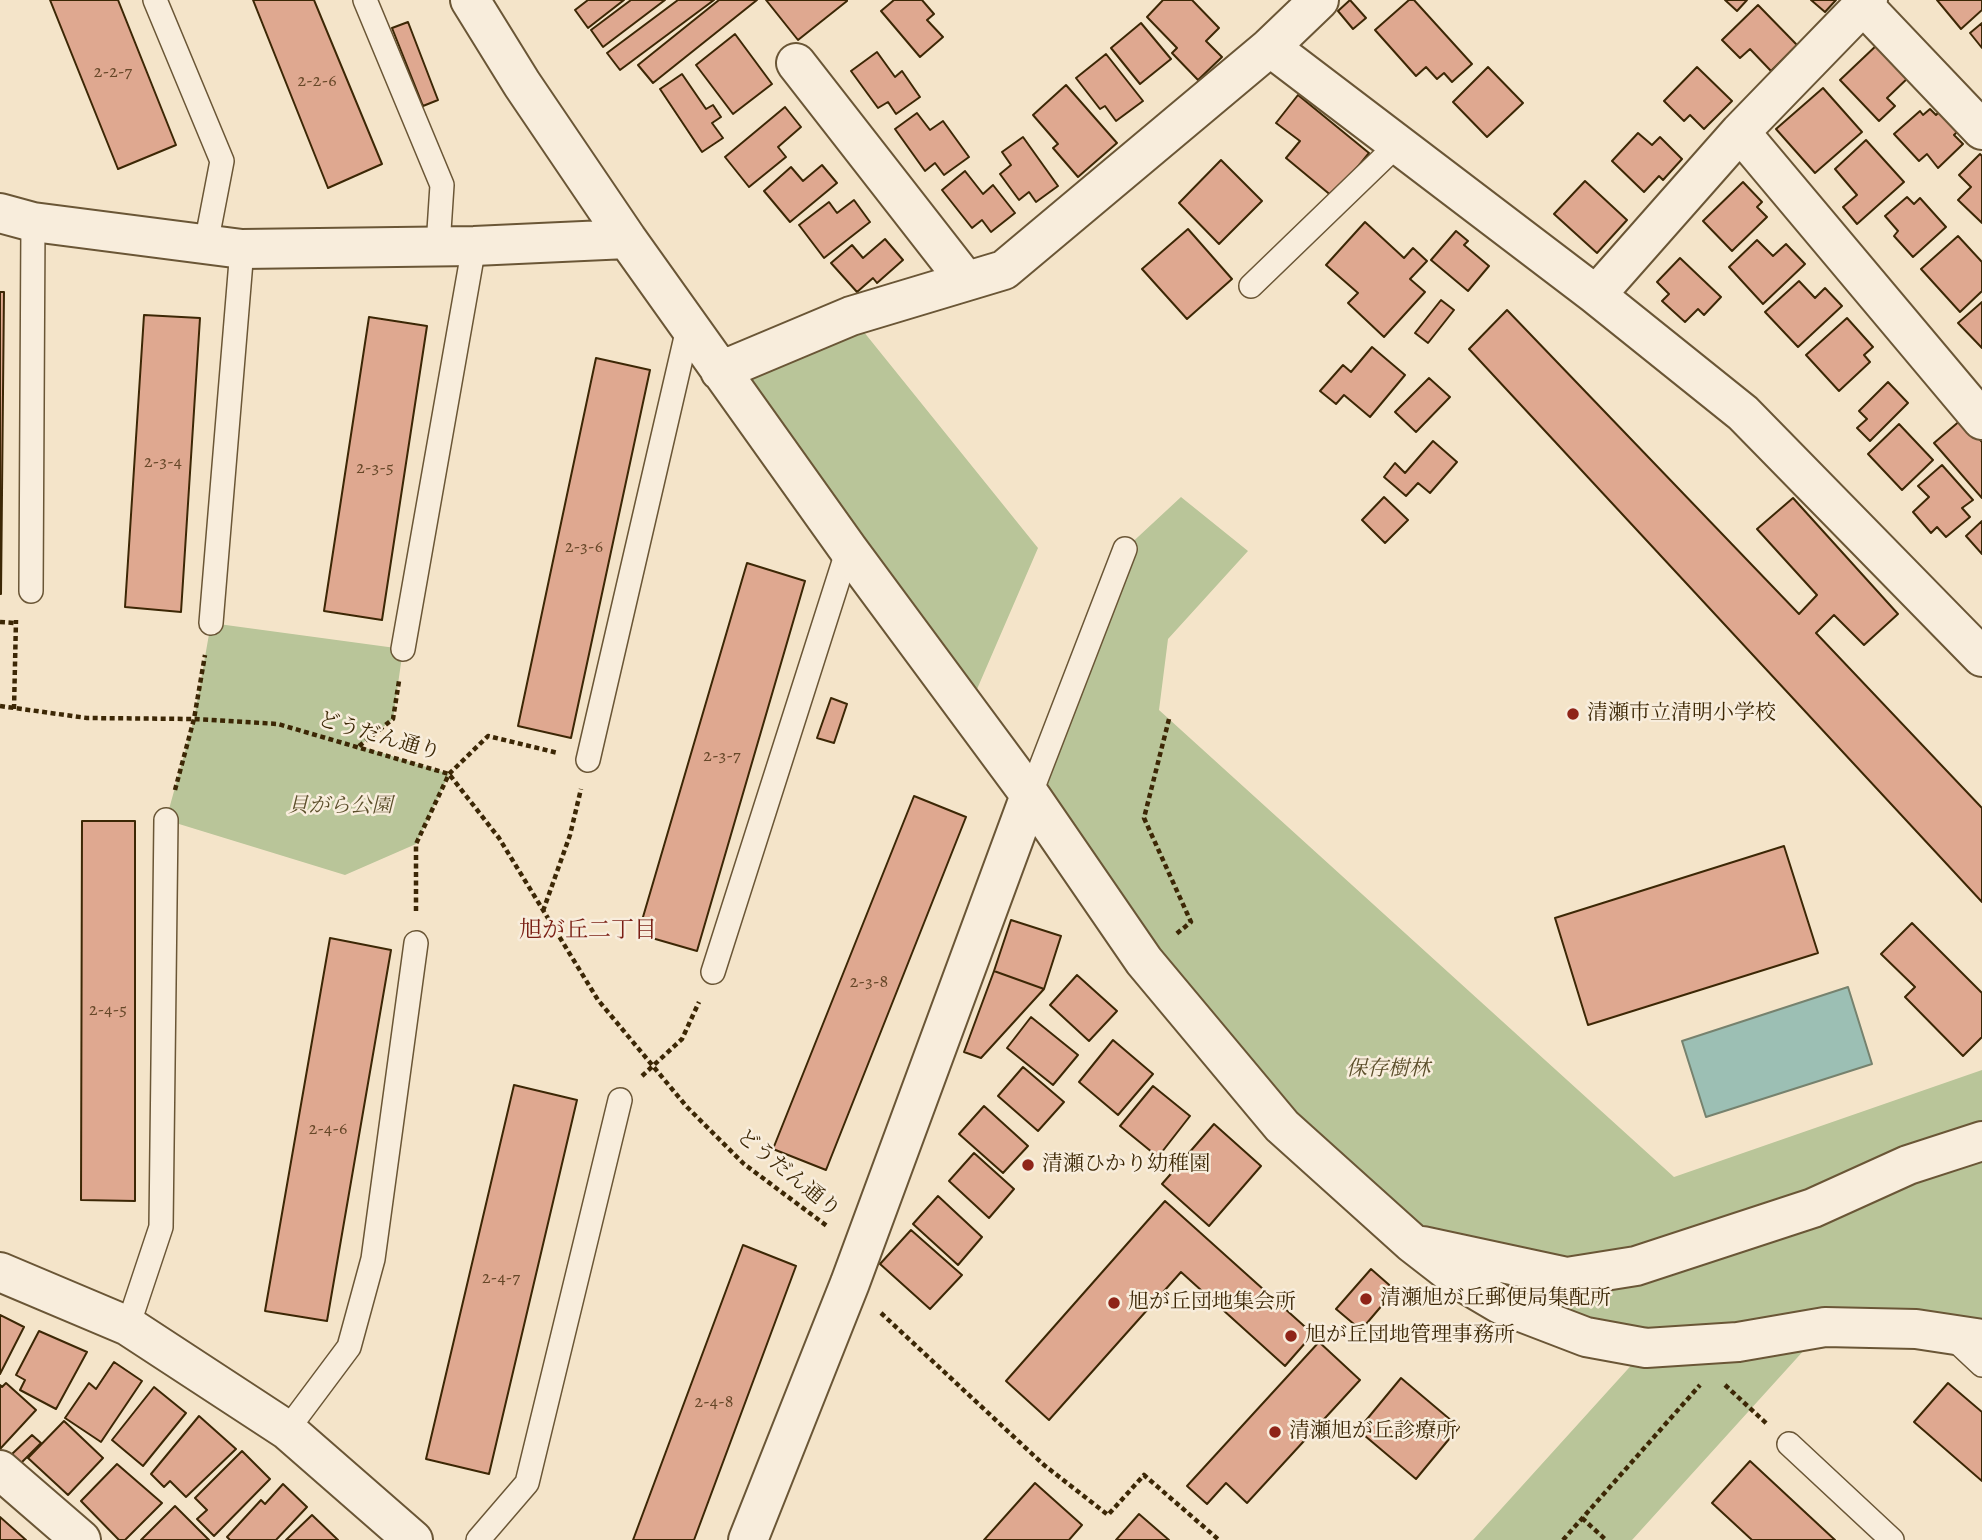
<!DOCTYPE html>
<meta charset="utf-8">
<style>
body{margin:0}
canvas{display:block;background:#f4e4c9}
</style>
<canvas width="1982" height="1540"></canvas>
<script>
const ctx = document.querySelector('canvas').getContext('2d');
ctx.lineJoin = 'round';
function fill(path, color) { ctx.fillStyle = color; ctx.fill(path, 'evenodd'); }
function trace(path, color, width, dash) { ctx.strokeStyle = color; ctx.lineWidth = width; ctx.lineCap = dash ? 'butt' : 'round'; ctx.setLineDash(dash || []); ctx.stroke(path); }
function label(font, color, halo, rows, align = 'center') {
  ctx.font = font + ' Alegreya,"Noto Serif JP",serif'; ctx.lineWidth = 5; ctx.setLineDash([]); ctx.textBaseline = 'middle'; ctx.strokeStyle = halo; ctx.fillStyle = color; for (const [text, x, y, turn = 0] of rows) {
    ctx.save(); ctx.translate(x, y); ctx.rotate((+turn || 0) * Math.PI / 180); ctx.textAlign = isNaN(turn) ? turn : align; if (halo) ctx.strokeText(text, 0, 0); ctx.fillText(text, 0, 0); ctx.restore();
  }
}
const green = new Path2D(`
 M851,316L1038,548L968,710L720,371Z
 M1181,497L1248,551L1168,639L1159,710L1674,1177L1982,1070V1339L1825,1327L1632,1540H1473L1646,1349L1500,1304L1282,1126L1030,795L1125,549Z
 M211,623L403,649L393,719L359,746L449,774L416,844L345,875L166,820L194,719Z`);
const water = new Path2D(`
 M1848,987L1872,1064L1706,1117L1682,1041Z`);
const building = new Path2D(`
 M50,0H118L176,145L118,169Z
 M253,0H314L382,164L328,188Z
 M588,0H624L588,28L575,10Z
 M631,0H665L603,47L591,30Z
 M678,0H714L620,70L607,53Z
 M719,0H757L653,83L638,65Z
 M766,0H847V1L798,40Z
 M894,0H922L934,14L927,20L943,37L920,57L881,11Z
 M1163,0H1192L1219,28L1206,41L1222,57L1198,80L1172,53L1177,48L1147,17Z
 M1350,0L1366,18L1353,29L1338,11Z
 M1409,0H1414L1472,64L1452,82L1444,73L1437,79L1426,67L1416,76L1375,30Z
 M1725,0H1747L1737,11Z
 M1811,0H1836L1825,12Z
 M1937,0H1982V10L1961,29Z
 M1758,5L1797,45L1771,71L1750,49L1740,58L1722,40Z
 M408,22L438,100L423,106L392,28Z
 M1141,23L1171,59L1140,84L1111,48Z
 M1982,23V48L1970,33Z
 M735,34L772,84L733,114L696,65Z
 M1879,43L1911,75L1887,98L1895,106L1879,121L1840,80Z
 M877,52L895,77L902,71L920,97L896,114L888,102L878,108L851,71Z
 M1106,54L1143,101L1116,121L1105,106L1100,109L1076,78Z
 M1488,67L1523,103L1487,137L1453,102Z
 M1697,67L1732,101L1704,129L1690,115L1684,121L1664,101Z
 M682,74L706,109L713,105L721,117L712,123L723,138L702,152L660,89Z
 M1066,85L1117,143L1078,177L1053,148L1058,144L1033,115Z
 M1823,88L1862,132L1815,173L1776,129Z
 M1298,95L1369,153L1333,197L1286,158L1300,141L1276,123Z
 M785,107L801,127L778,147L786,157L749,187L725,157Z
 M1930,109L1936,115L1942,109L1960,129L1954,135L1963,144L1938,168L1927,154L1919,161L1894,134L1920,111L1923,115Z
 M917,113L930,130L943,121L969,157L944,175L935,163L925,171L895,129Z
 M1638,133L1652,145L1660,137L1682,159L1663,180L1659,176L1644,192L1612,161Z
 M1023,137L1058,186L1036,202L1029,192L1019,200L1000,174L1011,165L1002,152Z
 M1866,140L1904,182L1857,224L1843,207L1857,195L1835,169Z
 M1980,154L1982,156V223L1958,200L1971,187L1959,175Z
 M1221,160L1262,201L1219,244L1179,203Z
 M822,165L837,183L790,222L764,191L791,167L803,181Z
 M965,171L983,194L993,185L1015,213L991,232L982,220L972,228L942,190Z
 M1585,181L1627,220L1597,253L1554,214Z
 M1743,182L1762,202L1757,207L1767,217L1732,251L1703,221Z
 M1907,197L1914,204L1920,198L1946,227L1913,257L1894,236L1898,231L1885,216Z
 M854,200L870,222L824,258L799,225L829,202L837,213Z
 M1365,222L1404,258L1413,248L1427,261L1410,279L1425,292L1384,337L1348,303L1358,293L1326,265Z
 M1188,229L1232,279L1187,319L1142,269Z
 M1456,231L1468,241L1464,245L1489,266L1468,291L1431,260Z
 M1958,236L1982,262V291L1960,312L1921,269Z
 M885,239L903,260L877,283L873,278L857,292L831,263L852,245L863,258Z
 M1757,240L1773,256L1786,244L1805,264L1763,304L1729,267Z
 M1680,258L1721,297L1704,315L1698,309L1685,322L1662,301L1669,294L1657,282Z
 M1799,281L1815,298L1825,288L1842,306L1798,347L1765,312Z
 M0,292H4L1,594H0Z
 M1441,300L1454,310L1428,343L1415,333Z
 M1982,302V348L1958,323Z
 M1507,310L1799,614L1817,595L1757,529L1793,498L1898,614L1864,645L1834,615L1816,633L1982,808V902L1469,349Z
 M144,315L200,318L181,612L125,607Z
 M369,317L427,326L382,620L324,611Z
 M1847,318L1873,347L1864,355L1870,362L1839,391L1806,355Z
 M1372,347L1405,375L1370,417L1344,395L1336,404L1320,391L1343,365L1351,372Z
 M596,358L650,370L571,738L518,726Z
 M1429,378L1450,397L1416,432L1395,412Z
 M1888,382L1908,403L1870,441L1857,428L1867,419L1859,411Z
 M1962,419L1982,442V498L1934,443Z
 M1899,424L1933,460L1902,490L1868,454Z
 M1433,441L1457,462L1430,493L1418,483L1406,496L1384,477L1395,463L1405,473Z
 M1942,465L1973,500L1962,508L1970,517L1946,537L1937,527L1931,533L1913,512L1929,497L1918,486Z
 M1384,497L1408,520L1385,543L1362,520Z
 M1982,521V554L1966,536Z
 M747,563L805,581L697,951L638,934Z
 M831,698L847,704L834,743L817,738Z
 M914,796L966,817L826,1170L773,1149Z
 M82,821H135V1201L81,1200Z
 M1784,846L1818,953L1588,1025L1555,918Z
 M1011,920L1061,936L1044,989L994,971Z
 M1912,923L1982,993V1037L1963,1056L1905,997L1915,987L1881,954Z
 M330,938L391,950L327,1321L265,1311Z
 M994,971L1044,989L981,1058L964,1052Z
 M1077,975L1117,1011L1089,1041L1050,1005Z
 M1031,1017L1078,1055L1053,1085L1007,1048Z
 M1113,1040L1153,1074L1118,1115L1079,1082Z
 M1023,1067L1064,1102L1038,1131L998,1096Z
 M514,1085L577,1100L489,1474L426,1459Z
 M1153,1086L1190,1116L1158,1157L1120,1126Z
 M984,1106L1028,1146L1003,1173L959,1134Z
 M1214,1124L1261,1166L1209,1226L1162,1184Z
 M974,1153L1014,1189L989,1218L949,1181Z
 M938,1196L982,1237L958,1265L913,1224Z
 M1165,1201L1313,1334L1285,1366L1181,1272L1049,1420L1006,1381Z
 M911,1230L962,1275L930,1309L880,1264Z
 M743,1245L796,1266L694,1540H633Z
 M1371,1269L1395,1290L1361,1330L1336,1309Z
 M0,1315L24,1327L0,1374Z
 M39,1331L87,1352L56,1409L20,1390L25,1380L16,1375Z
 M1319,1342L1360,1380L1247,1503L1226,1483L1207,1504L1187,1486Z
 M114,1362L142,1381L101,1442L65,1418L89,1383L96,1389Z
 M1401,1378L1459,1427L1416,1479L1358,1430Z
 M6,1383L36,1410L0,1449V1385L2,1387Z
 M1948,1383L1982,1412V1481L1914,1422Z
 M154,1387L186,1413L143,1466L112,1440Z
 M199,1416L236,1449L186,1497L170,1481L164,1487L151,1474Z
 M64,1421L103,1458L68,1495L28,1458Z
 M32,1435L41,1443L21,1463L12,1454Z
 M242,1451L270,1479L214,1536L197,1519L207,1510L195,1498Z
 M1750,1461L1835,1540H1752L1712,1503Z
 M117,1464L162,1503L125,1540H119L81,1501Z
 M1035,1483L1082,1525L1069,1540H984Z
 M283,1484L307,1507L276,1540H230L227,1537L261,1500L265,1504Z
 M175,1506L209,1540H141Z
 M1139,1514L1169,1540H1116Z
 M312,1515L338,1540H286Z
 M0,1517L26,1540H0Z`);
const path = new Path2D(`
 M0,622L15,623
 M0,706L87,718L194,719L278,724L449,774L499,838L598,1000L687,1107L744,1164L827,1226
 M14,709L16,620
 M1169,719L1144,818L1191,922L1175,935
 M359,746L393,719L399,681
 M175,790L194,719L205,655
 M416,911V844L449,774L488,736L558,753
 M543,911L570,835L581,789
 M642,1076L682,1039L699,1002
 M881,1313L1044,1465L1108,1515L1144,1475L1219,1540
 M1725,1385L1767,1424
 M1582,1518L1606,1540
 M1563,1540L1700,1385`);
const service = new Path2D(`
 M155,0L222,161L206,244
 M365,0L442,185L438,246
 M1251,286L1398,144
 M31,591L33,222
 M211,623L242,249
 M403,649L474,246
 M588,760L689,324
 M1030,795L1125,549
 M713,972L848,549
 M128,1326L161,1227L166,820
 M1951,1336L1982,1365
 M287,1430L349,1347L373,1259L416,943
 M1789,1444L1892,1540
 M478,1540L527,1483L620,1100`);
const minor = new Path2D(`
 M470,0L522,84L627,239L848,549L1030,795L1144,961L1282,1126L1412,1243L1461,1281L1500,1304L1586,1337L1646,1348L1738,1342L1825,1327L1916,1329L1982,1339
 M1863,5L1982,130
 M1270,47L1596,295L1743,413L1982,657
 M796,63L966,281
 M1740,132L1982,420
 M0,213L33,222L242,249L474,246L627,239
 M1596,295L1740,132L1868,0
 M720,371L851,316L1004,270L1270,47L1319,0
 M1423,1246L1567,1277L1636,1266L1813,1208L1908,1165L1982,1141
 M0,1470L81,1540
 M748,1540L850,1283L1030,795`);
const tertiary = new Path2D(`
 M0,1272L128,1326L287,1430L413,1540`);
const markers = [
 [1573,714,7,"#8f2418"],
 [1028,1165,7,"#8f2418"],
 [1366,1299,7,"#8f2418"],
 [1114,1303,7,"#8f2418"],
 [1291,1336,7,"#8f2418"],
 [1275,1432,7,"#8f2418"]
];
const numberNames = [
 ["2-2-7",113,73],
 ["2-2-6",317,82],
 ["2-3-4",163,463],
 ["2-3-5",375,469],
 ["2-3-6",584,548],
 ["2-3-7",722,757],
 ["2-3-8",869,983],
 ["2-4-5",108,1011],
 ["2-4-6",328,1130],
 ["2-4-7",501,1279],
 ["2-4-8",714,1403]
];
const poiNames = [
 ["清瀬市立清明小学校",1587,714],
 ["清瀬ひかり幼稚園",1042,1165],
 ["清瀬旭が丘郵便局集配所",1380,1299],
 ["旭が丘団地集会所",1128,1303],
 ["旭が丘団地管理事務所",1305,1336],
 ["清瀬旭が丘診療所",1289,1432]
];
const streetNames = [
 ["どうだん通り",379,737,16],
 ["どうだん通り",788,1174,39]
];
const parkNames = [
 ["貝がら公園",340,807],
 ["保存樹林",1388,1070]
];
const neighbourhoodNames = [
 ["旭が丘二丁目",588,931]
];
fill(green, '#b9c599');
fill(water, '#9cbfb4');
trace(water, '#76826e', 2);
fill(building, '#dfa890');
trace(building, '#3c2705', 2);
trace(service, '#6a5636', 26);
trace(minor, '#6a5636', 42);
trace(tertiary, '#6a5636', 42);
trace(path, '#3c2705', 4.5, [5, 3.5]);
trace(service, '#f8eddc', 23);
trace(minor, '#f8eddc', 38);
trace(tertiary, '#f8eddc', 38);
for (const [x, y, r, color] of markers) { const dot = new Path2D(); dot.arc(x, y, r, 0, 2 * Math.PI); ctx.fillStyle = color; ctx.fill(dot); trace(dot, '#f8eddc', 2.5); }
label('18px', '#654728', null, numberNames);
label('21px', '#3c2705', '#f8eddc', poiNames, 'left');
label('21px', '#3c2705', '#f8eddc', streetNames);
label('italic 21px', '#5b4e2a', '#f8eddc', parkNames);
label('23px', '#7a1f14', '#f8eddc', neighbourhoodNames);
</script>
